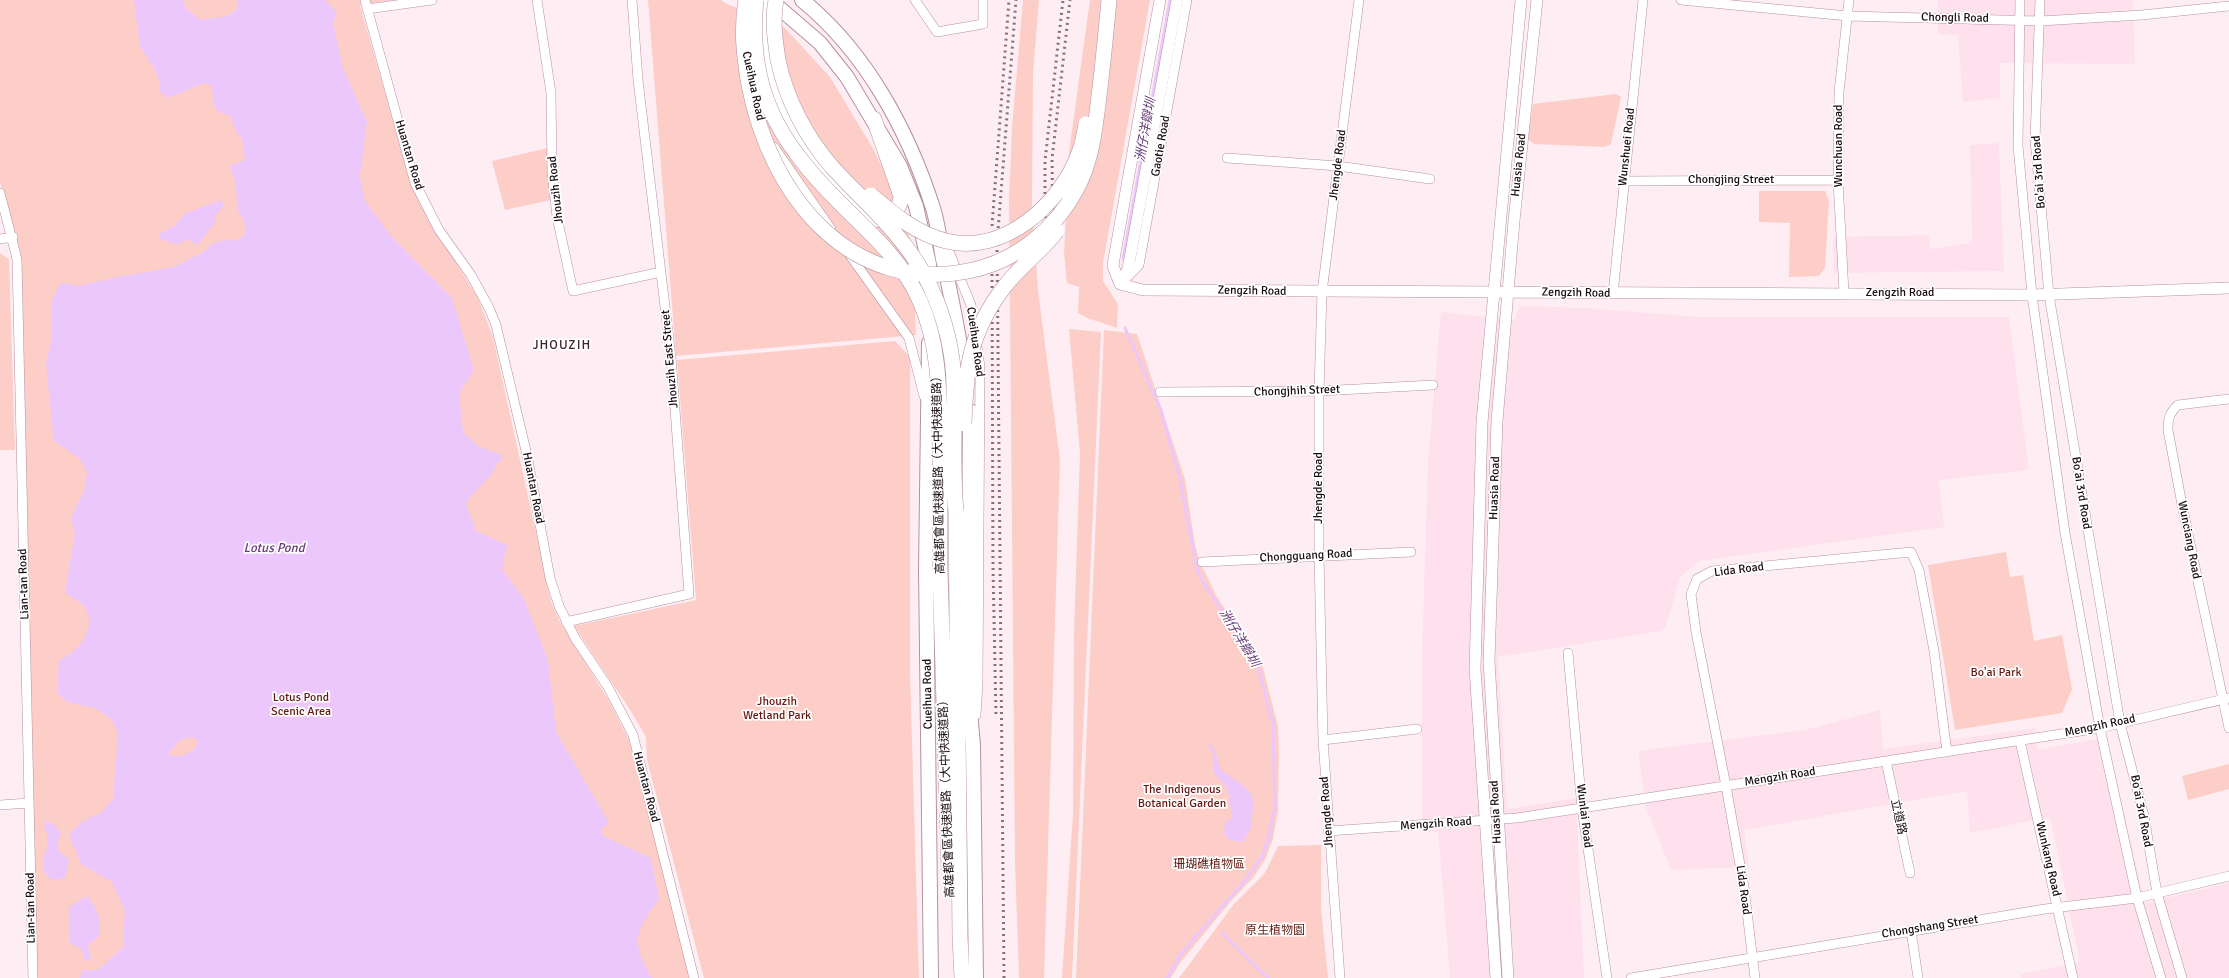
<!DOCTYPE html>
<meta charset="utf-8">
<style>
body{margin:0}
canvas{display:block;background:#feeef4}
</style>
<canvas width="2229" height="978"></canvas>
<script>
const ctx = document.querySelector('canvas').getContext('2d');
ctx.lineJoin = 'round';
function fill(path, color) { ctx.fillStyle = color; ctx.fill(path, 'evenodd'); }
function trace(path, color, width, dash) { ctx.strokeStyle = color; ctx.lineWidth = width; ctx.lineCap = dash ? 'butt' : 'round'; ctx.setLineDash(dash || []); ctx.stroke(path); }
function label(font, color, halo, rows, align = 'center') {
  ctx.font = font + ' Signika,"Noto Sans TC",sans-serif'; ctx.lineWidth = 3.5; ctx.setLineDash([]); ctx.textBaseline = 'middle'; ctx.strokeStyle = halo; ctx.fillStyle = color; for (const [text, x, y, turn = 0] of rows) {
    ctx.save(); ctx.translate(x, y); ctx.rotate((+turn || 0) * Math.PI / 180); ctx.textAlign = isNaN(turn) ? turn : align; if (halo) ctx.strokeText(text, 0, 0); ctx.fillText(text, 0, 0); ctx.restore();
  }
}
const built = new Path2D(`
 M1938,0H2133L2135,64L2000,63V98L1963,102L1958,35L1938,34Z
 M1999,143L2004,271L1834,273L1833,237L1929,235L1930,249L1972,243L1970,145Z
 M1526,306L1586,308L1698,317H2009L2029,470L1939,480L1944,527L1700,561L1681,576L1665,628L1660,631L1498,657L1507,809L1576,798L1584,978H1450L1438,831L1422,833V654L1428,461L1441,312L1514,320L1519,308Z
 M1880,710L1883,749L2036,728L2037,750L2107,737L2145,903L2229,883V978H2021V974L2080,962L2050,817L1970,833L1967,791L1744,830L1749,867L1671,870L1646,808L1638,751L1805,730Z`);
const green = new Path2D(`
 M0,0H396L360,5L407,170L453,258L478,298L493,337L551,601L559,620L609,701L629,740L690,978H37L20,251L0,182Z
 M648,0H721L725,3L784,27L830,77L874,150L905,215L912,248L916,335L676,356Z
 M1023,0H1039L1033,74L1032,204L1038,290L1060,460L1044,978H1019L1015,861L1009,201L1012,127Z
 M1090,0H1150L1103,263V281L1118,304L1117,328L1087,318L1078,313L1079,287L1067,283L1064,253L1069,152Z
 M1616,94L1621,97L1611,144L1605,147L1534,144L1528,139L1533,104Z
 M548,148L551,200L505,210L492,161Z
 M1759,191H1825L1829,201L1825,268L1819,276L1789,277L1790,223L1759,222Z
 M0,253L9,259L15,450H0Z
 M1069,329L1101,332L1072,978H1062L1073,813L1074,631L1080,453Z
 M1104,330L1137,334L1185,479L1195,545L1200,562L1217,597L1262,664L1278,726L1279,753L1278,811L1273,839L1265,860L1253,878L1232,900L1180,963L1171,978H1076Z
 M895,341L910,357V672L919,978H704L647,760L646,737L629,708L574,626L696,600L677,360Z
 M2006,552L2010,577L2023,575L2034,641L2062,635L2072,689L2062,713L1955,730L1928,565Z
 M2229,764V789L2188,800L2182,776Z
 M1321,845V908L1328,978H1179L1234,904L1265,873L1278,846Z`);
const water = new Path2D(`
 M134,0H184L185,7L200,20L228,16L238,8L237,0H325L337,13L333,23L343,69L367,121L360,175L364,200L392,237L452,298L474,370L459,393L463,432L479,447L502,455L503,459L496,464C492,481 473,489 466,504L476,531L507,545L502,569L524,599L548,660L556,732L609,823L601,829V835L651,858L659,899C634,932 631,942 652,978H80L82,970H98L123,947L125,911L112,882L81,864L69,834L83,821L101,813L113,799L118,733L111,719L95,708L67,702L57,693L59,660C78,653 98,629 85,608C82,602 71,597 65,593L75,534L71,518L85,488L87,472L80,459L54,441L46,364L52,336V300L61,283L79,286L113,278L174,267L203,252L214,243L228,239L237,241L244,235L246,225L238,211L235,180L229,166L245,160L242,138L236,132L230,115L221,113L215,108L211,85L204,83L168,98L160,92L158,75L140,46ZM190,737L198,739C197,753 183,757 171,756L169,753L179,741Z
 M221,200L224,206L214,217L216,221L198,245L187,239L178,245L160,239V233L174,226L186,213Z
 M1208,745H1211L1216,752L1220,769L1247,789L1254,801L1250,831L1242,842L1229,840L1224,833L1225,823L1232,818L1228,789L1214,773L1213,754Z
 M46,820L56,826L61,833L58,840V850L69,860L65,878L52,880L44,872L43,858L47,849V833L44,830Z
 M87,896C97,909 101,918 100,935L88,946L91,960L85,961L81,949L70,943L69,907Z`);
const stream = new Path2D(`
 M1123,259L1170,0
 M1125,328L1161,410L1180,479L1197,569L1201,579L1258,666L1273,724L1275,806L1269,837L1262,857L1248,877L1181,954L1167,978
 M1222,933L1268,978`);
const minor = new Path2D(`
 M365,0L415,183L439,230L471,275L489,308L496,325L527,455L550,578L559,606L575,638L608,687L633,735L694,978
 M537,0L551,93L552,171L557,217L573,291L661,272
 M915,0L937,32L983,24V0
 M1681,0L1848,16L2040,21L2142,15L2229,6
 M2020,0L2018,146L2032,295L2065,533L2100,728L2137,898L2161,978
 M2040,0L2035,140L2049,295L2120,723L2144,816L2157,893L2182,978
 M367,9L432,0
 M774,147L831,229
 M1227,158L1338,166L1430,179
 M1623,181L1838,180
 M0,193L17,259L33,978
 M0,239L13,237
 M945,242L971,305L980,367L978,683L976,715
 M847,251L909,338L924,396
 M1124,280L1139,265L1187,0
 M1844,293L1838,180L1839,92L1849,0
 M1613,294L1643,0
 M1160,392L1319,391L1433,385
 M2229,399L2178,405C2169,413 2168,419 2168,430L2183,510L2229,728
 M1202,562L1411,552
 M566,622L689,594L671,357L638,80L632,0
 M1568,653L1582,808L1607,978
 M1323,740L1417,729
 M2020,741L2073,978
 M1886,761L1910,873
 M0,805L29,803
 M1328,831L1517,818L2100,728L2229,698
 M1911,930L1918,978
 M1340,978L1323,740L1319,555V391L1322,292L1359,0
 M1631,978L2045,909L2137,898L2229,876
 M1755,978L1744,887L1726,786L1696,632L1691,594L1697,579L1712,571L1911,552L1919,570L1934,651L1947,752`);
const tertiary = new Path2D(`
 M1120,284L1143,290L2032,295L2229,288
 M1120,284L1128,269L1177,0
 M1120,284L1113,266L1114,259L1160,0
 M1496,978L1475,669L1482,422L1521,0
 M1508,978L1489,661L1497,421L1514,221L1537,0`);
const primary = new Path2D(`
 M770,0L820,43L847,77L900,166L916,206L929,264V323
 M802,0C866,52 908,130 933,208C938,224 940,242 943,259C952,298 959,338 966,378
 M929,343L926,569L931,978
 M970,411L968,689L973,745L976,978`);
const trunk = new Path2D(`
 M767,0C756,58 783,126 820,170C827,179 837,187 845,195C856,205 867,220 882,220C893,215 901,208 901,196L874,119
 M956,511L960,937L962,978
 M940,570L949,869`);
const rail = new Path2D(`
 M992,226L1009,0
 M1053,228L1052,159L1070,0
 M1045,230V161L1063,0
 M992,268L993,567L996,716
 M1004,978L997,244L1016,0`);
const trunkBridge = new Path2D(`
 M746,0C741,29 744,56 749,85C770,195 850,297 973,270C1017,260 1055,229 1076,190C1092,161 1095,129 1099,96C1103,64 1106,32 1109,0
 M756,0C746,97 785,150 852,215C878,240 905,266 920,301C941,348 939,399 940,450C940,490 940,530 940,570
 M776,0C772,20 775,40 778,60C786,99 806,137 832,167C867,205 909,239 931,288C945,318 954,354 954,387C955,429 952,469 956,511
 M871,195C893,214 917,234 946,241C1004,255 1060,205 1079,153C1083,144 1084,134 1086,124
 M964,424C966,368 969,332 1005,286C1020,266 1042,251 1057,231`);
const streetNames = [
 ["Chongli Road",1955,18,1],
 ["Cueihua Road",753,86,78],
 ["Gaotie Road",1161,146,-80],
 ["Wunchuan Road",1839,146,-90],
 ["Wunshuei Road",1627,147,-84],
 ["Huantan Road",409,155,73],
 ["Jhengde Road",1338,165,-83],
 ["Huasia Road",1519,165,-84],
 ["Bo'ai 3rd Road",2039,172,-94],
 ["Chongjing Street",1731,180],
 ["Jhouzih Road",556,190,-96],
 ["Zengzih Road",1252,291,1],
 ["Zengzih Road",1576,293,1],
 ["Zengzih Road",1900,293],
 ["Cueihua Road",975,342,82],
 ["Jhouzih East Street",670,359,-95],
 ["Chongjhih Street",1297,391,-2],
 ["高雄都會區快速道路（大中快速道路）",939,472,-91],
 ["Huantan Road",533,488,79],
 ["Jhengde Road",1319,488,-90],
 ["Huasia Road",1495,488,-88],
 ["Bo'ai 3rd Road",2081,493,81],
 ["Wunciang Road",2189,540,79],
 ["Chongguang Road",1306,556,-3],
 ["Lida Road",1739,570,-7],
 ["Lian-tan Road",24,584,-92],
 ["Cueihua Road",928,694,-91],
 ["Mengzih Road",2100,726,-12],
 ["Mengzih Road",1780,777,-9],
 ["Huantan Road",646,787,75],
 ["高雄都會區快速道路（大中快速道路）",947,796,-92],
 ["Bo'ai 3rd Road",2141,811,79],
 ["Jhengde Road",1327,812,-94],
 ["Huasia Road",1496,812,-93],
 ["Wunlai Road",1584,816,83],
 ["立道路",1898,817,78],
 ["Mengzih Road",1436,824,-4],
 ["Wunkang Road",2048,859,77],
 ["Lida Road",1743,890,82],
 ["Lian-tan Road",31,908,-91],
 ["Chongshang Street",1930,927,-9]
];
const parkNames = [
 ["Bo'ai Park",1996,673],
 ["Lotus Pond",301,698],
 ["Scenic Area",301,712],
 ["Jhouzih",777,702],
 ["Wetland Park",777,716],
 ["The Indigenous",1182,790],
 ["Botanical Garden",1182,804],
 ["珊瑚礁植物區",1209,865],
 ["原生植物園",1275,931]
];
const waterNames = [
 ["洲仔洋瓣圳",1146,130,-80],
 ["Lotus Pond",274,549],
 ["洲仔洋瓣圳",1239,638,59]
];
const neighbourhoodNames = [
 ["JHOUZIH",562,346]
];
fill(built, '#ffe1ed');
fill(green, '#fdcec7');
fill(water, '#ecc7fc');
trace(stream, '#ecc7fc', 3);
trace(minor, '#b691a0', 10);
trace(tertiary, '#b691a0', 12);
trace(primary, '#b691a0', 16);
trace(trunk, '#b691a0', 16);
trace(minor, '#fff', 9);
trace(tertiary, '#fff', 11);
trace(primary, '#fff', 14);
trace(trunk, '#fff', 15);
trace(rail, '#817378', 3, [2, 4]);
trace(trunkBridge, '#b691a0', 16, []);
trace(trunkBridge, '#fff', 15);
label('12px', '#180b10', '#fff', streetNames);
label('12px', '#651711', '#fff', parkNames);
label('italic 13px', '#683b7a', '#fff', waterNames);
ctx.letterSpacing = '1px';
label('13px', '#422431', '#fff', neighbourhoodNames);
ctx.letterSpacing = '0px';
</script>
